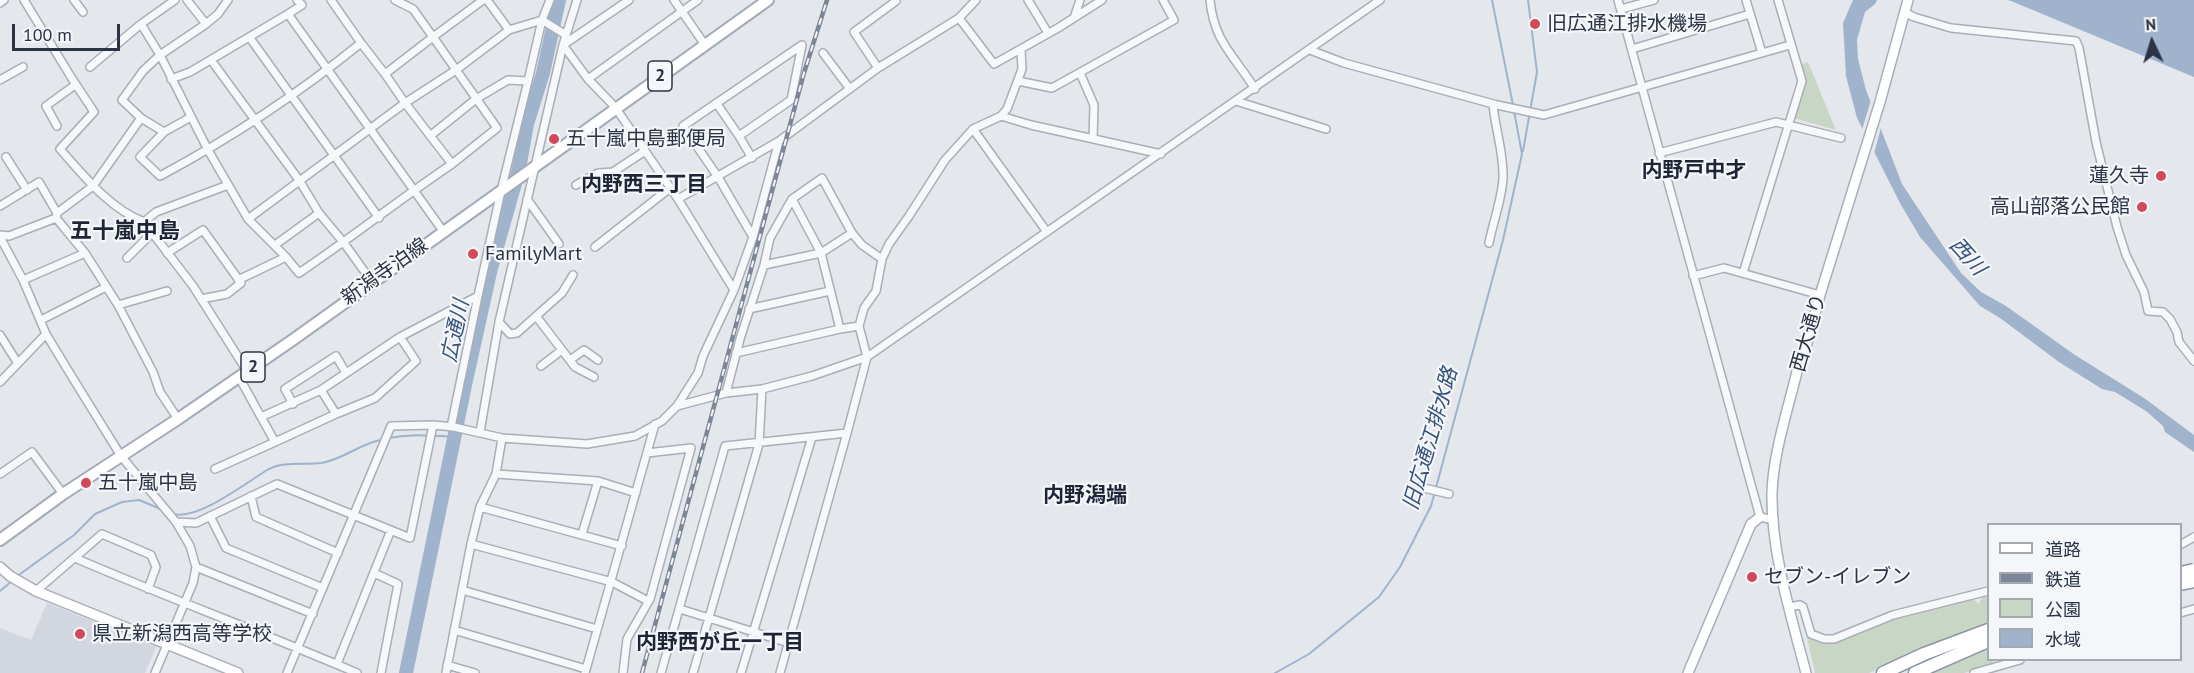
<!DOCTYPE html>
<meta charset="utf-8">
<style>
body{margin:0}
#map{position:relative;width:2194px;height:673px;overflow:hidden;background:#e4e7ec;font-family:"PT Sans","Noto Sans JP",sans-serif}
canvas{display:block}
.legend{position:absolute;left:1987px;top:523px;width:195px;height:138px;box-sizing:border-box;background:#f4f6f9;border:2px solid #a4a8b1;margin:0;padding:8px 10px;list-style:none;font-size:18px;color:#2b3445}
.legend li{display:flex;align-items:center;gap:12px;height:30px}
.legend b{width:30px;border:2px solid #a4a8b1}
.north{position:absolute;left:2122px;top:12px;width:60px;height:60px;-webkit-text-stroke:4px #f4f6f9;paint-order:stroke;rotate:356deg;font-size:16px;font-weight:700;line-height:24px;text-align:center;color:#2b3445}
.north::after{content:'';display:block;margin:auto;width:21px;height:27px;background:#2b3445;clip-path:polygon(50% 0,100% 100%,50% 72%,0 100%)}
.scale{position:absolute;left:12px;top:24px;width:108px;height:27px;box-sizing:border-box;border:3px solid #2b3445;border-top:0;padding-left:8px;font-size:18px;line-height:21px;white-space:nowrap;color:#2b3445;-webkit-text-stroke:4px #f4f6f9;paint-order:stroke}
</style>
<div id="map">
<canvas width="2194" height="673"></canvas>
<ul class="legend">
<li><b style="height:8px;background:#fff"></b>道路</li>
<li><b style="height:8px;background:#7d8696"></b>鉄道</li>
<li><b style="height:16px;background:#c9d6c5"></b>公園</li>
<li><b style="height:16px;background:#9fb4cc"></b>水域</li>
</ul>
<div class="north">N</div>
<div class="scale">100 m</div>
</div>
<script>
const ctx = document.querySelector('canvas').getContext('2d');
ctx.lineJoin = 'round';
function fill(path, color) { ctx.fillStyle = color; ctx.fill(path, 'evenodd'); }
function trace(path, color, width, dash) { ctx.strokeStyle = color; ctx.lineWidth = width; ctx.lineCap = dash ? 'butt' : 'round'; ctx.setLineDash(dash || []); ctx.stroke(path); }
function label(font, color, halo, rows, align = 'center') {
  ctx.font = font + ' "PT Sans","Noto Sans JP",sans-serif'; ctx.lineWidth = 4.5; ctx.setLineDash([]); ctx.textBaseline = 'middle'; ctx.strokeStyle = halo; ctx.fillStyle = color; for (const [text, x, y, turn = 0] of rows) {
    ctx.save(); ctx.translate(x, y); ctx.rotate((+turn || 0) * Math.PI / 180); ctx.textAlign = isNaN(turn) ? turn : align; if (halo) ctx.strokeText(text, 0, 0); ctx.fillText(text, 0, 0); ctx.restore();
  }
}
const built = new Path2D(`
 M47,603L156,647L145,673H0V628L31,640Z`);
const green = new Path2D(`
 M1808,62L1836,130L1793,118L1805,80L1801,64Z
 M1988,595V624L1869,673H1815L1804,625L1811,637L1828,643L1840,641L1901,617L1973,599L1979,604L1982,596Z
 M1988,648V660H1993L1992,665L1964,673H1929Z`);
const water = new Path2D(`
 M1853,0H1877L1875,4L1865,12L1857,40L1858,59L1866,90L1902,184L1961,273L1981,292L2006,306L2075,355L2144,398L2194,435V452L2165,432L2163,426L2146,411L2115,392L2102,389L2059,362L2000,318L1980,306L1920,237L1901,205L1857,118L1846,76L1843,23Z
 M2007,0H2194V77L2011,1Z`);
const pier = new Path2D(`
 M1872,97L1882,124L1873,157L1861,133Z`);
const stream = new Path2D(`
 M1492,0L1513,105
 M1523,151L1537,72L1528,0
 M174,514C198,520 246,483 267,470C283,461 304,465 321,463C340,460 355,448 373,442C400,433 425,435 454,437
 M16,577L74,535L95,514L122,502L139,500L163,510
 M0,591L12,581
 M1275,673L1309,654L1379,597L1400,567L1431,506L1503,240L1522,154L1514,111`);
const river = new Path2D(`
 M406,673L465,385L491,268L519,169L527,124L543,73L559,0`);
const street = new Path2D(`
 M24,0L71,77L94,112L60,149C84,176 110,209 144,222L156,212L228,185
 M74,0L83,12
 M175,0L141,24L160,55L208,150L248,219L286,257L299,273C351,238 400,199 452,164L405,103L385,74
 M187,0L206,24L218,14L228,0
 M331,0L361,43
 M487,0L509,30
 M577,0L563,45L588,79L615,107L678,199L734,290
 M674,0L705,45
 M1028,0L1048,33
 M1210,0C1214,42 1234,55 1255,89
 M1618,0L1760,517L1774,520
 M1746,0L1762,53
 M0,3L4,0
 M1621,9L1654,0
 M1904,12L1914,17L1951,28L2076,41L2079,48L2096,142L2117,227L2126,255L2144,292L2148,311L2163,312L2170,319L2177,332L2179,342L2194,361
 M288,14L443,231
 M959,18L994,64L1058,28L1102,0
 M1074,18L1080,0
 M206,24L160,55L143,71L122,100L141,118L164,132L140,157L160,176C231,138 298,94 361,43L385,74L433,37L413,9L395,0
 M250,38L379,218
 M1632,49L1750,14
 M1310,50L1344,63L1497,105L1544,115L1790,45
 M823,53L850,89
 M211,60L299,180L319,213L275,245
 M90,67L141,24
 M878,68L854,32L896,1
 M1080,73L1094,105L1093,139
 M171,79L190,72L288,14L302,5L297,0
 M588,79L698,0
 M0,80L23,67
 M1018,81L1052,88L1174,20L1163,0
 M1236,101L1326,129
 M717,104L739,136L791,100L802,45L683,126L718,177L753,237
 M1001,116L1031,125L1161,154
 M57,126L46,106L75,85
 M973,129L1047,232
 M164,132L191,117
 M430,136L476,99L508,80L528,81L542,20L566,35
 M739,136L752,158
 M1659,153L1776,122L1841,138
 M6,157L27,190
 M452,164L497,128L433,37L483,0
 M576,185L598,173L613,172L645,151
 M527,199L559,244
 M678,199L779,141L878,68L959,18L976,0
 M0,206L39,182L57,213
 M319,213L344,243L372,282
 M56,218L85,253L118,305L153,372L160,392L178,419
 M248,219L405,103L456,70L509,30L542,20L550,0
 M144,222L193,286L247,371
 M852,233L862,245L882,259
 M0,235L9,236L56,218L57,213L93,186L141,118
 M0,237L23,280L46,334L77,385L121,456L176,522L190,546L196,567L193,583L155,673
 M1489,243C1493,222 1502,199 1503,178C1504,153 1495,129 1493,104
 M595,247L670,188
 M167,253L203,230L241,283L227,294L201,299
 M127,258L152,233
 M764,265L821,253L792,199
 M1743,273L1802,81L1778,0
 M1693,276L1724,268L1820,295
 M23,280L85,253
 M238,280L286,257
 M478,296L501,191L528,81
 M118,305L167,291
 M749,309L830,291
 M536,316L575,367L594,377
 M41,320L106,287
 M499,322L510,334L517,333L562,293L573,275
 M0,335L17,362
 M736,353L840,329
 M570,360L584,350L598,360
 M541,366L562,350
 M239,377L261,417L321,390L400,337L478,296L451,427
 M0,382L46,334
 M321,390L336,414L375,398L416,361L400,337
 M726,393L740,339L764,265L770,238L792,199L822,178L852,233L821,253L840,329L859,326
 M293,404L285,389L336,356L346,373
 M677,406L726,393L762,389L812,376L867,357L1380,0
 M261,417L275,442L336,414
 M480,432L499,322L563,45L629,0
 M215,469L275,442
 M0,474L32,452L63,494
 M496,474L598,481L636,493
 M1424,488L1449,494
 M251,496L256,517L338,553
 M480,507L622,546
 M210,516L226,548L323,588
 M176,522L196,523L277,484L410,538L433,425
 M582,534L598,481
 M471,544L612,582L648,601
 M2180,545L2194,537
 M75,558C168,598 264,633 357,673
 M196,567L313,614
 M374,573L398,584L381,673
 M462,590L597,629
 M36,591L102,534L151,555L156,567L148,589
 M1789,607L1800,605L1803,607L1811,634L1824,639H1834L1893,615L1988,591
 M680,609L789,643
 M2180,613L2194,609
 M454,630L586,669
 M337,664L391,530
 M447,665L475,673
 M287,673L391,426L433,425L454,427L502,438L587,444L635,436L662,421L677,406L698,373L703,356L734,290L753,237L779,141
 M446,673L471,544L480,507L496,474L502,438
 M585,673L655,424
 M623,673L627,639L650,599L691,448L647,453
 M661,673L725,446L847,433
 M693,673L759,444L762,389
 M741,673L812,437
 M780,673L847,433L867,357L859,326L864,308L876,291L882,259L889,244L909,216L945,160L973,129L1001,116L1007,109L1022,69L1021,49
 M1974,673L2020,660`);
const secondary = new Path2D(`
 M0,567L10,576L36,591L238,673
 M1688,673L1751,524L1760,517
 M1806,673C1791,615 1771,553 1772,493C1773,451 1791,400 1800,359L1807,343L1820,295L1880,102L1908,0`);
const primary = new Path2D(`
 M0,540L63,494L178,419L294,339L768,0`);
const highway = new Path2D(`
 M1883,673L1924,654L1988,630
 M1915,673L1988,641`);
const rail = new Path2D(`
 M642,673L804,73L827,0`);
const highwayBridge = new Path2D(`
 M2180,573L2194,570
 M2180,584L2194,581`);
const markers = [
 [1535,24,6,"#d1495b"],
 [554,139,6,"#d1495b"],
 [2161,176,6,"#d1495b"],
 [2142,207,6,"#d1495b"],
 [473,254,6,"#d1495b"],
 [86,483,6,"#d1495b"],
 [1752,577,6,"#d1495b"],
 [80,634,6,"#d1495b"]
];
const shields = [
 [660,76,24],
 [253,367,24]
];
const shieldNames = [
 ["2",660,76],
 ["2",253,367]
];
const poiNames = [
 ["旧広通江排水機場",1547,24],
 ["五十嵐中島郵便局",566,139],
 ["蓮久寺",2149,176,"right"],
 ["高山部落公民館",2130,207,"right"],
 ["FamilyMart",485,254],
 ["五十嵐中島",98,483],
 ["セブン-イレブン",1764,577],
 ["県立新潟西高等学校",92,634]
];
const streetNames = [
 ["新潟寺泊線",385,272,-35],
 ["西大通り",1809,333,-74]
];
const neighbourhoodNames = [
 ["内野戸中才",1694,171],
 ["内野西三丁目",644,185],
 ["内野潟端",1085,496],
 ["内野西が丘一丁目",720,643]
];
const waterNames = [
 ["西川",1967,257,48],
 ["広通川",456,331,-78],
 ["旧広通江排水路",1431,439,-74]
];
const quarterNames = [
 ["五十嵐中島",125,232]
];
fill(built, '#d2d6de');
fill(green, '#c9d6c5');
fill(water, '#9fb4cc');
fill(pier, '#e4e7ec');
trace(stream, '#9fb4cc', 2);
trace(river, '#9fb4cc', 14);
trace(street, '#a9aeb7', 10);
trace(secondary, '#a9aeb7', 12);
trace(primary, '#a3abb8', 14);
trace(highway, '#8b94a3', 15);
trace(street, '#f7f8fa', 7);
trace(secondary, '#fff', 9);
trace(primary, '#fff', 10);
trace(highway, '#fff', 12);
trace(rail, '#7d8696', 4.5);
trace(rail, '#f4f6f9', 2, [7]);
trace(highwayBridge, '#8b94a3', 15, []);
trace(highwayBridge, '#fff', 12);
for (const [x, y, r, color] of markers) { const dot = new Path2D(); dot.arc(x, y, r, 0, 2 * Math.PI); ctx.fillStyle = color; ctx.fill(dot); trace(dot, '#f4f6f9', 2); }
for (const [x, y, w] of shields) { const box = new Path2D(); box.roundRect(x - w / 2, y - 15, w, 30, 4.5); ctx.fillStyle = '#f4f6f9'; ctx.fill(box); trace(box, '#2b3445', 1.5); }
label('bold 18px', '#2b3445', null, shieldNames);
label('20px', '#2b3445', '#f4f6f9', poiNames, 'left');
label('20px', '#2b3445', '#f4f6f9', streetNames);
label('bold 21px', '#1d2536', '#f4f6f9', neighbourhoodNames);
label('italic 21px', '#34527a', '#f4f6f9', waterNames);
label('bold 22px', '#1d2536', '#f4f6f9', quarterNames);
</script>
